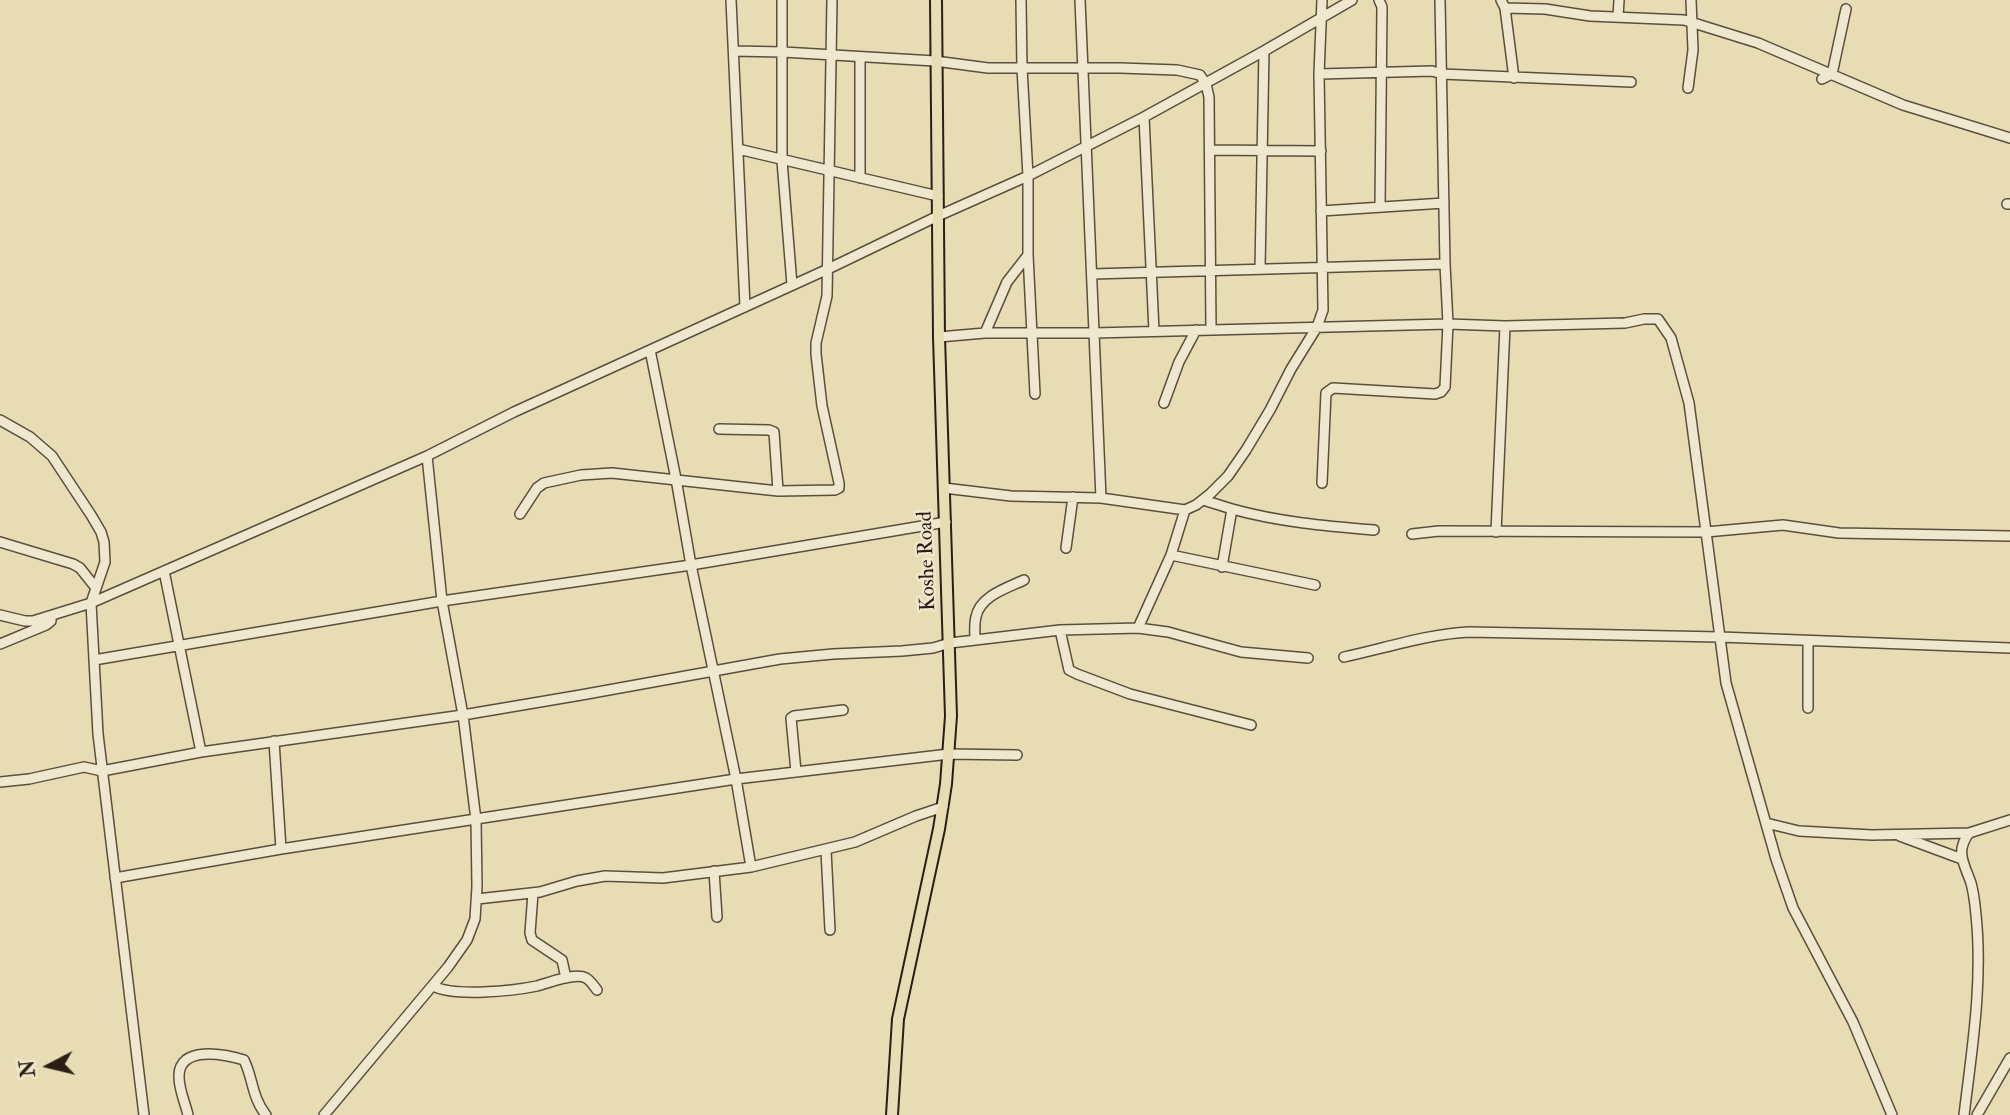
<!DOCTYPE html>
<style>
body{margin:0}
#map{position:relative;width:2010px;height:1115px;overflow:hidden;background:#e8dcb4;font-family:"IM FELL Double Pica",serif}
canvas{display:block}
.north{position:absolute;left:14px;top:1031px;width:70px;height:70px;-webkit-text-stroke:5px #f0e8ce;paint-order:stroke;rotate:263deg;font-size:19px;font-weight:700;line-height:28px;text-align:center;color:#2c1e16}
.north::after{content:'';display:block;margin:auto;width:24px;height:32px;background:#2c1e16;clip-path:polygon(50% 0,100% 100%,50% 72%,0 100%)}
</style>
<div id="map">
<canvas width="2010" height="1115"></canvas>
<div class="north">N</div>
</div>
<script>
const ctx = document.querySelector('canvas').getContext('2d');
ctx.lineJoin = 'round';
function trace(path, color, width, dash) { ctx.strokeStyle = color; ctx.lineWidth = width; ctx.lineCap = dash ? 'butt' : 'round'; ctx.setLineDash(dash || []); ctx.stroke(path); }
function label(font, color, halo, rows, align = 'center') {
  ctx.font = font + ' "IM FELL Double Pica",serif'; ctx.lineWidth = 5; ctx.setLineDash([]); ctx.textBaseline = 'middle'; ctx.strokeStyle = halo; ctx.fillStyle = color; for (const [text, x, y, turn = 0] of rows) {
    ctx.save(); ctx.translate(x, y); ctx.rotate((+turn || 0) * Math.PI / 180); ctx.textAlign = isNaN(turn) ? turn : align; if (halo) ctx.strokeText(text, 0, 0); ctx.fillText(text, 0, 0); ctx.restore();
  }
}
const minor = new Path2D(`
 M731,0L745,307
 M782,0V161L792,285
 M1021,0L1022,68L1028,176V255L1035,394
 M1080,0L1101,498
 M1379,0L1382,7L1380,207
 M1501,0L1505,8L1514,78
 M1505,8L1545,9L1590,16L1684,20L1758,43L1903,105L2010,138
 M1618,17L1619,0
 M734,51L783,52L935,61L988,68H1120L1177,70L1200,75L1206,84L1209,97L1211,330
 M860,57V178
 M1319,74L1432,71L1442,74L1631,82
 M1822,79L1832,74L1846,9
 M1688,88L1693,50L1691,0
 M1144,117L1154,331
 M738,149L938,196
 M1210,150L1321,151
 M2007,204H2010
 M1321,211L1444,203
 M1260,269L1264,51
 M1092,274L1445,264
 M985,333H1094L1448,324L1505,326L1625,323L1644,319H1658L1671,338L1689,403L1726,683L1776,859L1793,908L1853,1022L1892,1115
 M939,337L985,333L1007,282L1028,255
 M650,350L676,479L691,565L736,779L751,867
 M1164,403L1179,362L1196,330
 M0,420L30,437L52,456L91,515L101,532L104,542L105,562L91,603L98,734L144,1115
 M719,429L769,430L774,432L778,491
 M1322,483L1326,393L1333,388L1435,394L1441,392L1445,387L1448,324L1445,264L1440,0
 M944,488L1011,496L1101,498L1185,510L1196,505L1210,494L1228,476L1246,450L1270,410L1291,369L1317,327L1323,310L1319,74L1322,0
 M1203,500L1232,509
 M520,514L537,488L544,483L581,475L612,473L778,491L835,490L839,488V483L822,406L816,354V343L827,296L832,0
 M1496,532L1505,326
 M1412,534L1439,531L1706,532L1783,525L1839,533L2010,536
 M0,542L73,564L80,568L96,588
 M1066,548L1073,497
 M1171,555L1315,585
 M1222,567L1232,509C1279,522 1325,526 1374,530
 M164,571L201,752
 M0,615L25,621H33L91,603L427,456L514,412L828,269L938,216L1028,176L1144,117L1264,51L1352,0
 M1138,628L1171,555L1185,510
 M1060,630L1069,670L1077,674L1130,694L1251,725
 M975,640C975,633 974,624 976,617C980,596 1007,588 1024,580
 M0,644L46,625L51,621V617
 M1344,657C1386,648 1427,634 1469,632L1720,637L2010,648
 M94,660L442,601L691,565L946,522
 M1808,708V641
 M274,741L281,849
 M796,772L791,718L794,716L843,710
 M0,782L29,779L84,767L102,771L201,752L463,715L581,695L780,659L833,654L902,651L933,648L950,643L1060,630L1138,628L1168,632L1241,652L1308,658
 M1766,823L1799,831L1872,835L1969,833L2010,820
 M1900,836L1962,859
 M826,850L830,930
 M714,871L717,917
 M115,878L281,849L736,779L949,754L1017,755
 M533,893L530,933L532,940L562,960L566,978
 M477,899L540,892L577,881L605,876L663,878L751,867L855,842L916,816L943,807
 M433,986C454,997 513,991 537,986C549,983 575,972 586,978C590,980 594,986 597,990
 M188,1115C185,1102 179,1090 179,1077C178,1045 224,1054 244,1060C253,1078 252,1098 266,1115
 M324,1115L448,967L467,940L475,919L477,887L476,820L463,715L442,601L427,456
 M1964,1115C1972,1049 1983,982 1976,915C1975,904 1974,894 1971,883C1964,863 1955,852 1969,833
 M1977,1115L2010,1058`);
const major = new Path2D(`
 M892,1115L898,1019L939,829L946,784L951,716L939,337L936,0`);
const streetNames = [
 ["Koshe Road",928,561,-92]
];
trace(minor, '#5b4e3e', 12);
trace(major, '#2c1e16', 14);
trace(minor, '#f0e8ce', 9);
trace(major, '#e8dcb4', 10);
label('21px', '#2c1e16', '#f0e8ce', streetNames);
</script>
